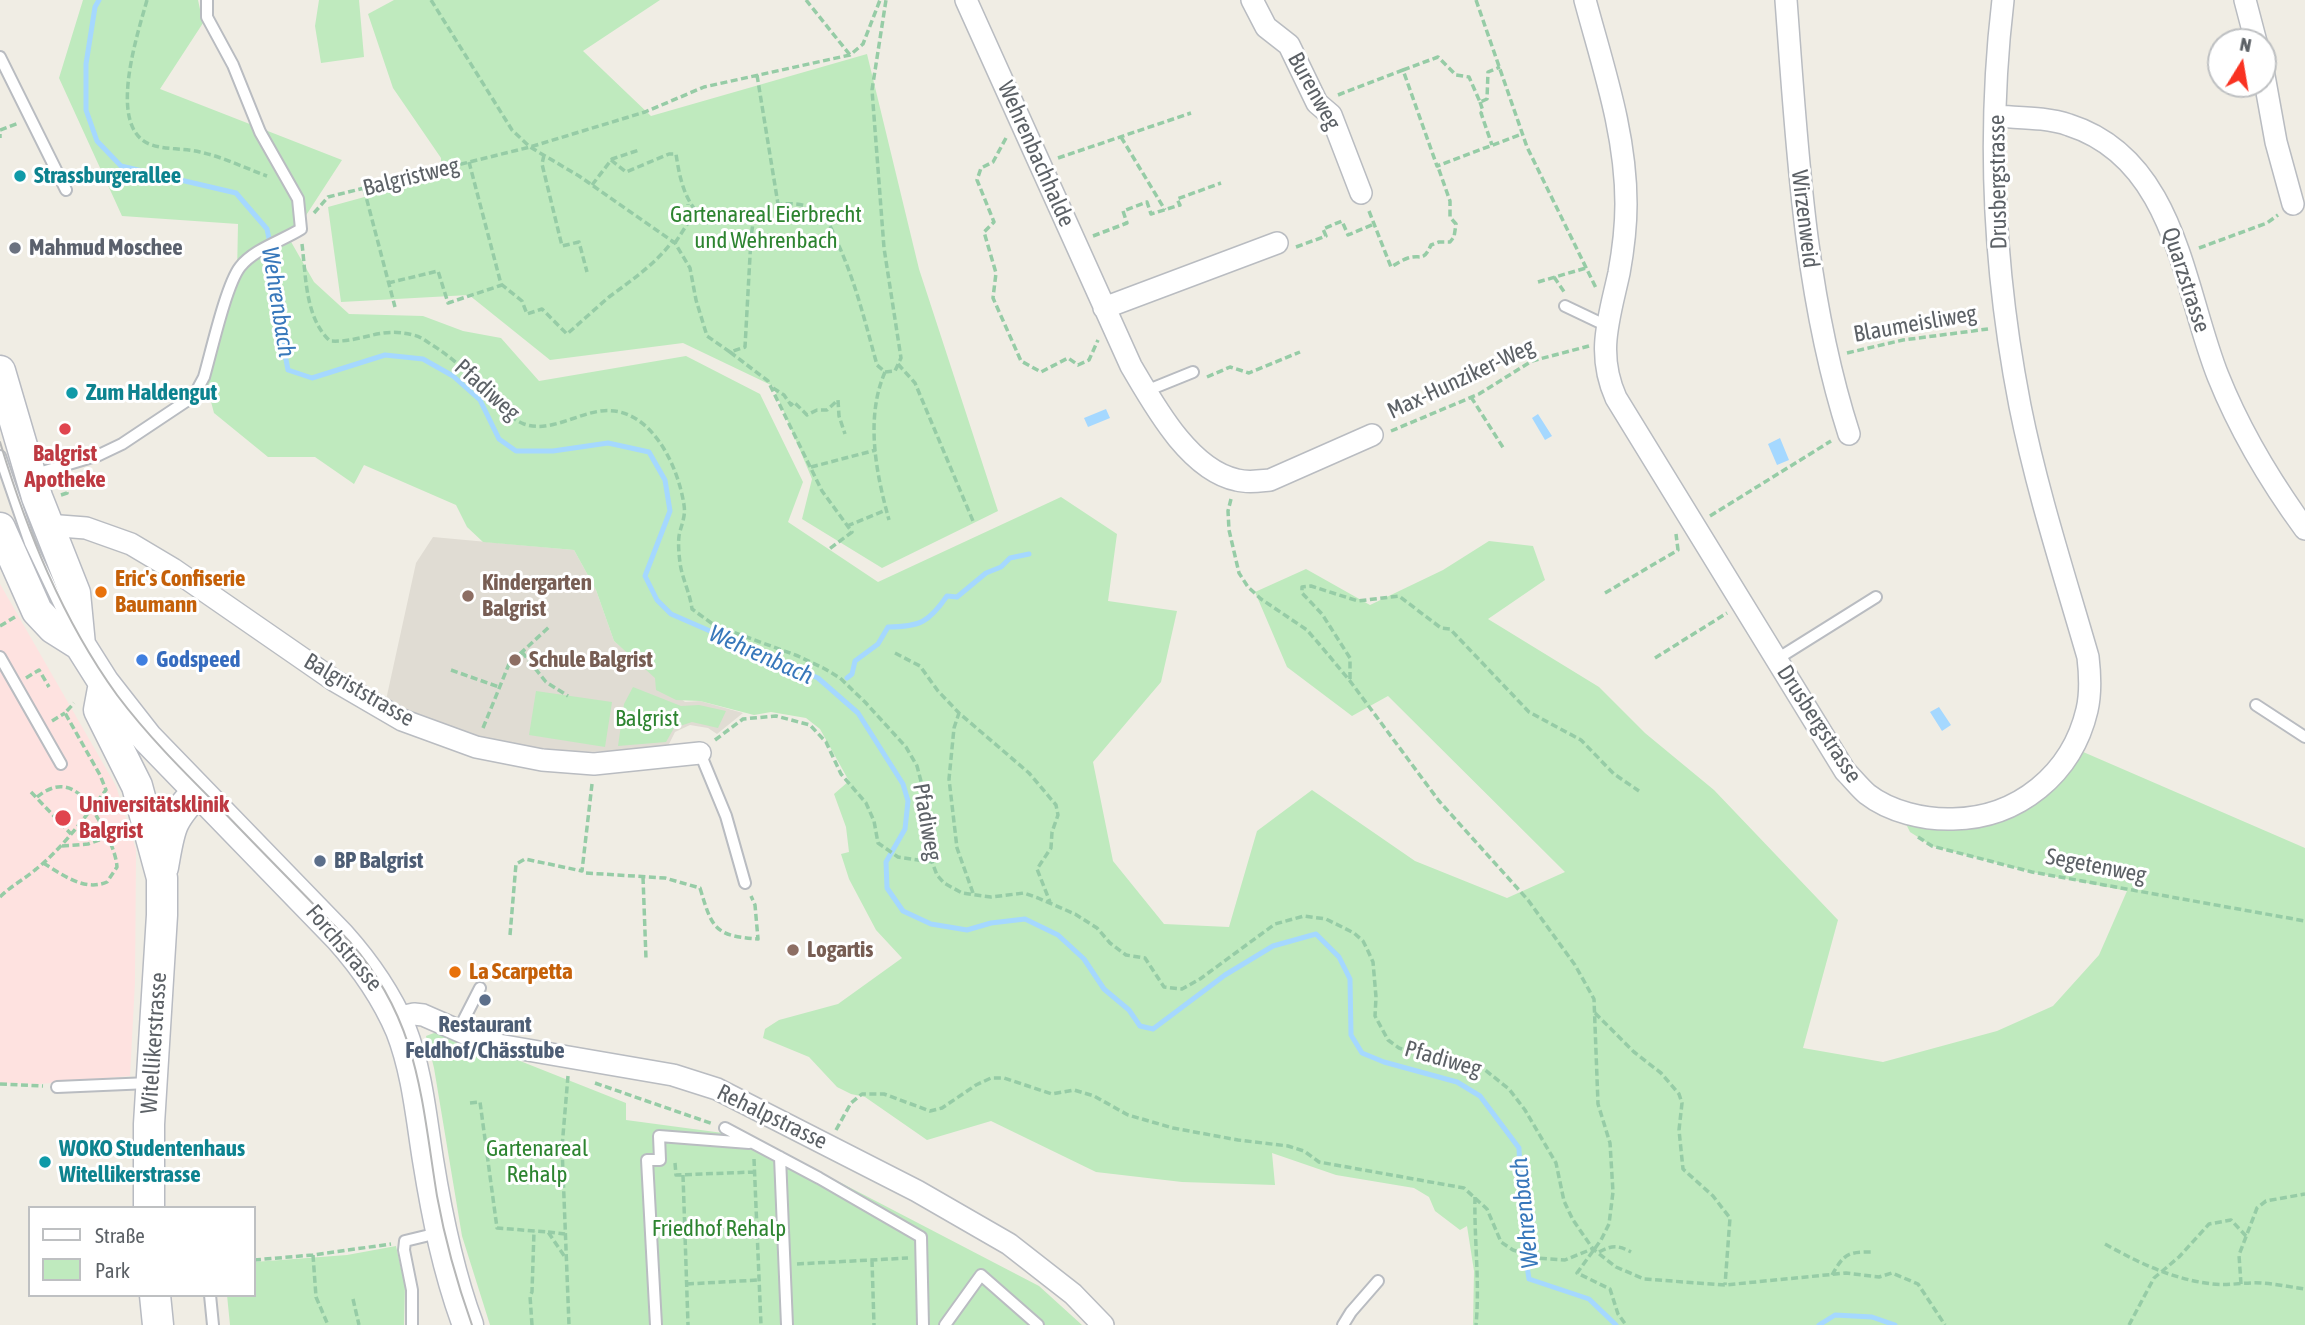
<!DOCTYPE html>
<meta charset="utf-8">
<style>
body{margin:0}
#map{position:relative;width:2305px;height:1325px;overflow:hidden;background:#f0ede4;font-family:"Asap Condensed",sans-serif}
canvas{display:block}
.legend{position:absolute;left:28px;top:1206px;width:228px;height:91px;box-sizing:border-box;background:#fff;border:2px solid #bec0c2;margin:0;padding:9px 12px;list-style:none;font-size:21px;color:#5c6166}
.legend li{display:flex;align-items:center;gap:14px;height:35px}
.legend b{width:35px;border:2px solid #bec0c2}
.north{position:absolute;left:2207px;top:28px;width:70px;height:70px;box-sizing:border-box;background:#fff;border:2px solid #bec0c2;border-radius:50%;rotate:11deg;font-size:19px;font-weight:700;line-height:28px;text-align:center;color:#5c6166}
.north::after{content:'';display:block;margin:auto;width:24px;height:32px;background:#f93221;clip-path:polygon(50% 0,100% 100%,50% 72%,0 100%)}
</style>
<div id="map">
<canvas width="2305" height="1325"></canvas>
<ul class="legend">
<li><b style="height:9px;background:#fff"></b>Straße</li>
<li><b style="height:19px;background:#bfeabe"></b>Park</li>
</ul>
<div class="north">N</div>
</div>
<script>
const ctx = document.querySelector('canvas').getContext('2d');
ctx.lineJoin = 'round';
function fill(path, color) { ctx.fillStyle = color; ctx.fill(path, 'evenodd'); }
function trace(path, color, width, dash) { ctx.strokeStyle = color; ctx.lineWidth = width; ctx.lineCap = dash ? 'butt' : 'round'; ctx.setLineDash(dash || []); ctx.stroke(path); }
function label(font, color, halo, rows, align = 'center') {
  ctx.font = font + ' "Asap Condensed",sans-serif'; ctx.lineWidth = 6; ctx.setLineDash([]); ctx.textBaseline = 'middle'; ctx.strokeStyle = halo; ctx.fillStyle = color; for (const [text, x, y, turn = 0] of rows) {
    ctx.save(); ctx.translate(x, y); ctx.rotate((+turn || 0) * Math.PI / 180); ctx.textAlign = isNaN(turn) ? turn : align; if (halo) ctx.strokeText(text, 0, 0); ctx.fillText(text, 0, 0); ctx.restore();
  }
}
const education = new Path2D(`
 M433,537L574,550L596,590L614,641L685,702L700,701L743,713L717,734L708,728L690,725L675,732L668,746L624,751L573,752L514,745L485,738L418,716L386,700L416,563Z`);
const medical = new Path2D(`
 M0,584L116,786L136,850L135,982L130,1076L39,1084L0,1083Z`);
const green = new Path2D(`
 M83,0H198L203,23L160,89L342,160L290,240L314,282L349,314L423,316L463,331L501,338L539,381L686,356L760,394L803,482L788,522L878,582L1061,497L1117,534L1108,601L1177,611L1161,682L1093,762L1113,861L1164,924L1229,927L1257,831L1312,790L1415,861L1507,898L1565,872L1388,696L1352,716L1287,667L1255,592L1306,569L1370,605L1443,570L1489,541L1533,546L1545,580L1488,619L1599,687L1645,733L1714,790L1838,920L1803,1048L1883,1062L1997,1031L2053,1006L2099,955L2127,891L2032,872L1932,846L1910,832L1899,810L1995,813L2074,748L2305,848V1325H1473L1474,1271L1467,1226L1460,1230L1435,1211L1429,1197L1414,1188L1336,1175L1272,1153L1275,1185L1182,1182L1096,1172L991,1121L927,1140L865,1097L851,1094L837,1087L809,1057L763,1038L765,1029L779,1020L838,1004L902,958L876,930L849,879L841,854L849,852L846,827L834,794L849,781L820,729L806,718L771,712L754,715L700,701L676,700L656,690L655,678L614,641L596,590L574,550L483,542L467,527L456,505L364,465L354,484L315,457H268L214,413L206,383L237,275L238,224L122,216L59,78Z
 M319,0H359L364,57L321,63L315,26Z
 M394,0H660L583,51L651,116L867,54L919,269L998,511L882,568L802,519L812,479L773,386L683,343L550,360L469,295L341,302L328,207L441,176V158L393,88L368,14Z
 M633,687L681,706L699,705L726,711L718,728L692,722L674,728L666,742L618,746L624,704Z
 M536,691L612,702L605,747L529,735Z
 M442,1030L626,1103V1120L723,1133L726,1123L1039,1286L1082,1325H490L462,1236L434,1068L426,1036Z
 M396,1246L405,1286L404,1325H230L227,1295H254V1262L347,1255Z`);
const water = new Path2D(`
 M1106,409L1110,418L1088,427L1084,418Z
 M1538,414L1552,436L1545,440L1532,418Z
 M1780,438L1789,460L1777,465L1768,444Z
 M1939,707L1951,725L1942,731L1930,712Z`);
const stream = new Path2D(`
 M99,0L95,7L86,64V110L97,141L121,166L236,193L267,229L278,281L280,328L288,370L312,378L385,355L423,359L453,376L480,400L499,439L516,451H553L608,443L649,452L665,480L670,511L645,576L657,600L671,614L818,678L858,713L903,784L908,801L905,829L886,862L887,888L903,911L931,924L967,930L991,923L1025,919L1058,935L1084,959L1104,989L1129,1010L1140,1026L1153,1029L1225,975L1273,946L1316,934L1339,957L1350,979L1351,1035L1362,1053L1384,1062L1457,1082L1480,1096L1519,1148L1523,1240L1529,1279L1589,1299L1616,1325
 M847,678L852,674L855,661L878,644L888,627C920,627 929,622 947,596L957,597L986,573L1001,567L1010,558L1029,554
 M1819,1325L1835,1315L1872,1317L1895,1325`);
const path = new Path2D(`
 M147,0C138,33 105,130 152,145C167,150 185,148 200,152C223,157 245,168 267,176
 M431,0L512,130L530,147L579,176L675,243L690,268L696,300L707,336L730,352L745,347L751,238L754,215C775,200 810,198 827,221C832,228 835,238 839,246C856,284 866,325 877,365L885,372L895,371L901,358L884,248L872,90L886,0
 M806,0L850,55
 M1476,0L1527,147L1596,288
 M1403,70L1438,57L1456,75L1469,77L1480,102L1487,99L1488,72L1500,67
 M757,75L778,204
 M1338,95L1403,70L1437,166L1522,134
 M1480,102L1483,111L1481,113L1492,145
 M0,130L19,123
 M0,134V138
 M1121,137L1165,210
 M1006,138L993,162L981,168L977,180L994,222L984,232L996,273L993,298L1021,361L1041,372L1068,358L1078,365L1089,360L1098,340
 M544,155L542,164L562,246L579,242L587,272
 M1058,158L1191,113
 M611,160L626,172L669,154H676C679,174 683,195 696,211
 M469,162L501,284L522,301L527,314L542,309L567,334C581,322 595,309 609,297C632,280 654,265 672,242
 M592,185L612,159L639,150
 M364,189L395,307
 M1369,211L1391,267C1396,264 1402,260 1408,258C1421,254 1423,263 1431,245L1439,242H1450L1454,237L1456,224L1450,217V201L1438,167
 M314,213L328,197L530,147L645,112L704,87L850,55L863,44L880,0
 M1093,236L1127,223L1123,211L1147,202L1151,214L1180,205L1177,199L1221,183
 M675,243L688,223V204
 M302,244C306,276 305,318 330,341C362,343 380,326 413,335C420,336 426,341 432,345C450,356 465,370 480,385C493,399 506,417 524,424C549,433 576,414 601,411C650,405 678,465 684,505C686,517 681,525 679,536C678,545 679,554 680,563C682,578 690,593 692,609L714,625L798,656L825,669L840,678L865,702L906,747L917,766L929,812L926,832L932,862L937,875L944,883L962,893L991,897L1024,893L1038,898L1075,914L1097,928L1110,943L1126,955L1145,958L1164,987L1182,989L1200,979L1275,924L1304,916L1326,919L1354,933L1363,941L1368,951L1373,962L1376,997L1375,1016L1388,1040L1399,1048L1425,1058L1462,1061L1480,1066L1509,1089L1525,1110L1556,1163L1564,1201L1573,1220L1593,1249L1616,1267L1644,1279L1725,1285L1846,1273L1879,1277L1892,1273L1918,1284L1945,1325
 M1296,247L1326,236L1323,229L1342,221L1348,235L1374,224
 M2199,248L2267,223L2278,215
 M1554,277L1565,293
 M1538,282L1586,268
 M388,283L438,271L448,303L502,285
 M730,352L768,381L822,491L852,532L828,550
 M1847,353L1903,340L1988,329
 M898,364L915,383L973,521
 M885,372C865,418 876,473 889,520
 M1207,377L1230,367L1249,373L1300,352
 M773,388L784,395L791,405L794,402L807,415L817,410H827L838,400L839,416L845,434
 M1471,397L1504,449
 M1391,431L1479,394L1532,361L1589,346
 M811,467L876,450
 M61,495L67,493L62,480
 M1231,499L1228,511L1229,530L1239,573L1248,587L1261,599L1307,630L1320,645L1350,681L1439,801L1528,900L1575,965L1594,999L1598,1104L1610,1143L1613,1192L1609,1224L1601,1240L1577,1273L1610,1289L1618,1314L1626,1325
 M1710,516L1831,441
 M847,526L886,510
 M1605,593L1678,550L1676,534
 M0,626L15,617
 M522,652L546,682L568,696
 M895,653L920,666L938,691L959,713
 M1655,658L1727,613
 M451,670L499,687
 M26,678L39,670L49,687
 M1350,679V658L1322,614L1302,593V587L1311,586L1358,601L1399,596L1441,628L1450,629L1529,712L1581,740L1614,774L1639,791
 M52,721L65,713
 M483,728L509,664L549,627
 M715,740L743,719L776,716L810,725L826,742L841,774L866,803L874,821L878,843L898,857L932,862
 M31,792L71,834
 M37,797C70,770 90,802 104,830C110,841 116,854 117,867L107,882C84,892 62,874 43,863
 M1918,837L1932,846L2032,872L2305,921
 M62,846L88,844L125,831
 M586,873L665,878L700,888C712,928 714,936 758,939L755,905L751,896
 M643,877L646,959
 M973,893L957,848L949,779L954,728L959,713L1029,773L1056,805L1058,815L1052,832L1051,848L1037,869L1050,902
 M0,897C11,886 23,880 35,870C63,848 84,818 106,790L100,775L65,713L74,703
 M510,935L516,864L525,859L582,871L592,784
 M1595,1013L1634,1052L1661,1073L1679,1094L1682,1103L1679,1130L1683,1169L1713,1196L1730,1218L1725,1285
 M568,1076L562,1147L569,1325
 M595,1083L713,1124
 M0,1084L43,1086
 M470,1103L480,1102L497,1228L548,1232L565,1257
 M836,1130L851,1103L862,1094H884L930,1111L942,1108L976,1085L991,1078H1004L1052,1094L1074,1090L1094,1096L1128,1115L1173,1128L1238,1140L1288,1146L1304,1151L1319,1162L1464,1188L1487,1209L1501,1242L1513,1250L1537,1258L1565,1260L1592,1249
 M754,1159L761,1325
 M675,1163L676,1175L754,1172
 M683,1175L688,1325
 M1475,1197C1474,1240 1480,1282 1476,1325
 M685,1229L770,1225
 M548,1232L565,1234
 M2105,1244C2139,1263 2172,1279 2212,1284C2229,1286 2245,1282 2261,1283C2276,1284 2291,1287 2305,1289
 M1599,1252C1612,1245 1618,1245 1631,1252
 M313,1255L316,1297L328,1325
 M254,1260L313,1255L391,1244
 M872,1260L874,1325
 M797,1264L908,1258
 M1832,1275C1844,1254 1847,1252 1871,1252
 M687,1284L758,1280
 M2241,1284L2239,1255L2257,1208L2266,1201L2305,1194
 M353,1299L359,1325
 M532,1325L530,1296L532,1292L534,1231
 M2129,1325L2154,1278L2179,1257L2209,1224L2231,1220L2246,1236`);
const service = new Path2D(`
 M0,57L66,190
 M1565,306L1607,326
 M1146,391L1193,372
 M0,456L30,543L69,625
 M32,475L99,455L122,444L191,398L197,390L204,377C211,353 226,285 240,267C254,249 282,241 301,229L298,199L260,132L233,65L207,17V0
 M0,657L61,764
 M1777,659L1876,597
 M2256,705L2305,737
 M700,753L726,816L745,883
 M458,1031L480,988
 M57,1087L149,1083
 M725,1128L819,1178L921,1237L923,1325
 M780,1157L787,1325
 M210,1295L213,1325
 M412,1325V1290L404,1250L405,1241L438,1233
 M656,1325L647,1160H660L659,1136L749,1143
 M945,1325L981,1275L1038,1325
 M1343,1325L1351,1312L1378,1281`);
const minor = new Path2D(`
 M966,0L1131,366C1154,405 1189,470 1237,480C1248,483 1259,481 1270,480L1372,435
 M1252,0L1266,27L1289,45L1317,103L1331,115L1361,193
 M1585,0C1603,67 1626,133 1626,204C1626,227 1623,251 1619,273C1609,319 1596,353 1616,398L1845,771C1852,778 1859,787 1867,794C1890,812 1925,820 1953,819C2018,818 2072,774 2087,710C2091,693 2090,674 2088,657C2064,574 2037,491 2020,406C1994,273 1987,135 2003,0
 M1786,0C1797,146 1804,294 1849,434
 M2245,0L2256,42
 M2263,70L2276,142L2293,204
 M1995,116C2019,118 2046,117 2069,125C2176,159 2183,288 2218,376C2240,431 2270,481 2305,529
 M1104,308L1277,243
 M47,525L86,528L131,544L173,569L335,681L402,720L476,747L542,760L594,764L700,753
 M396,1018L414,1014L423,1015L487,1043L673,1075L717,1089L917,1191L1009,1244L1073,1294L1103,1325`);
const secondary = new Path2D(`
 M0,371L37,497L75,593L80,645
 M0,528L37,611L53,628L80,645L104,683L147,738L340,937C365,965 386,995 401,1030C417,1071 421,1116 428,1160C437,1216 448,1271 468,1325
 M104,683L99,710L137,786L162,878V915L149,1124V1208
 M163,867C170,828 169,821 198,791
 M155,1295L158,1325`);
const tram = new Path2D(`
 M0,442C27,531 62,619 117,695C147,735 182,770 217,805C261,851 306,896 350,942C419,1021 421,1097 437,1196C445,1240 457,1283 472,1325`);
const markers = [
 [20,176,7,"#0f9aa8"],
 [15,248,7,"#6b7280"],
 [72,393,7,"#0f9aa8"],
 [65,429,7,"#e0444e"],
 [101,592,7,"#e8710a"],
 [468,596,7,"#8d6e63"],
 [142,660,7,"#3f7fe0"],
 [515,660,7,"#8d6e63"],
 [63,818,9,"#e0444e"],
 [320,861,7,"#5c6f8a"],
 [793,950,7,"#8d6e63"],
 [455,972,7,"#e8710a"],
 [485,1000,7,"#5c6f8a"],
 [45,1162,7,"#0f9aa8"]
];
const streetNames = [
 ["Burenweg",1314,91,61],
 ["Wehrenbachhalde",1036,154,66],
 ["Balgristweg",411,177,-14],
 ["Drusbergstrasse",1998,182,-91],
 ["Wirzenweid",1805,219,83],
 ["Quarzstrasse",2186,280,72],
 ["Blaumeisliweg",1915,324,-10],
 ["Max-Hunziker-Weg",1461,379,-25],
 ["Pfadiweg",487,390,42],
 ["Balgriststrasse",359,690,30],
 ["Drusbergstrasse",1819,724,57],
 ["Pfadiweg",927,822,80],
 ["Segetenweg",2096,866,11],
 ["Forchstrasse",344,948,50],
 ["Witellikerstrasse",154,1043,-86],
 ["Pfadiweg",1443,1059,16],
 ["Rehalpstrasse",772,1117,26]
];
const cultureNames = [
 ["Strassburgerallee",34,176],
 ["Zum Haldengut",86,393],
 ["WOKO Studentenhaus",59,1149],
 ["Witellikerstrasse",59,1175]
];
const parkNames = [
 ["Gartenareal Eierbrecht",766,215],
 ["und Wehrenbach",766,241],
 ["Balgrist",647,719],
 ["Gartenareal",537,1149],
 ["Rehalp",537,1175],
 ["Friedhof Rehalp",719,1229]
];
const worshipNames = [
 ["Mahmud Moschee",29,248]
];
const healthNames = [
 ["Balgrist",65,454],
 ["Apotheke",65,480],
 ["Universitätsklinik",79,805,"left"],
 ["Balgrist",79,831,"left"]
];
const foodNames = [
 ["Eric's Confiserie",115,579],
 ["Baumann",115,605],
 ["La Scarpetta",469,972]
];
const educationNames = [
 ["Kindergarten",482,583],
 ["Balgrist",482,609],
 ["Schule Balgrist",529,660],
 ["Logartis",807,950]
];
const shopNames = [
 ["Godspeed",156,660]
];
const serviceNames = [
 ["BP Balgrist",334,861],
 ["Restaurant",485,1025,"center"],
 ["Feldhof/Chässtube",485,1051,"center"]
];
const waterNames = [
 ["Wehrenbach",278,302,81],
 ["Wehrenbach",761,655,24],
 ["Wehrenbach",1525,1213,-96]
];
fill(education, '#e0dcd3');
fill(medical, '#fee2e0');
fill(green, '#bfeabe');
fill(water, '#a5d8ff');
trace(stream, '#a5d8ff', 5);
trace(service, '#b9bcc1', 14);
trace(minor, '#b9bcc1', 24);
trace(secondary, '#b8bbc2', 33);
trace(path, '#96cca6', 3.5, [7, 3.5]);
trace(service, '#fff', 10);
trace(minor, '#fff', 21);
trace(secondary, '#fff', 30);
trace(tram, '#b6b7b7', 2);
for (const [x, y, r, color] of markers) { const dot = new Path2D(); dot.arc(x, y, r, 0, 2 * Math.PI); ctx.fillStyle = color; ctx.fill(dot); trace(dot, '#fff', 2.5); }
label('23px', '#5c6166', '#fff', streetNames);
label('bold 23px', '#0d838f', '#fff', cultureNames, 'left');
label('23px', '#2d8430', '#fff', parkNames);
label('bold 23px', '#5b616d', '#fff', worshipNames, 'left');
label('bold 23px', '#be3a42', '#fff', healthNames);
label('bold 23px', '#c56008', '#fff', foodNames, 'left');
label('bold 23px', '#785e54', '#fff', educationNames, 'left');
label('bold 23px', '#366cbe', '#fff', shopNames, 'left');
label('bold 23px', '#4e5e75', '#fff', serviceNames, 'left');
label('italic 24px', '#3878bb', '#fff', waterNames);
</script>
